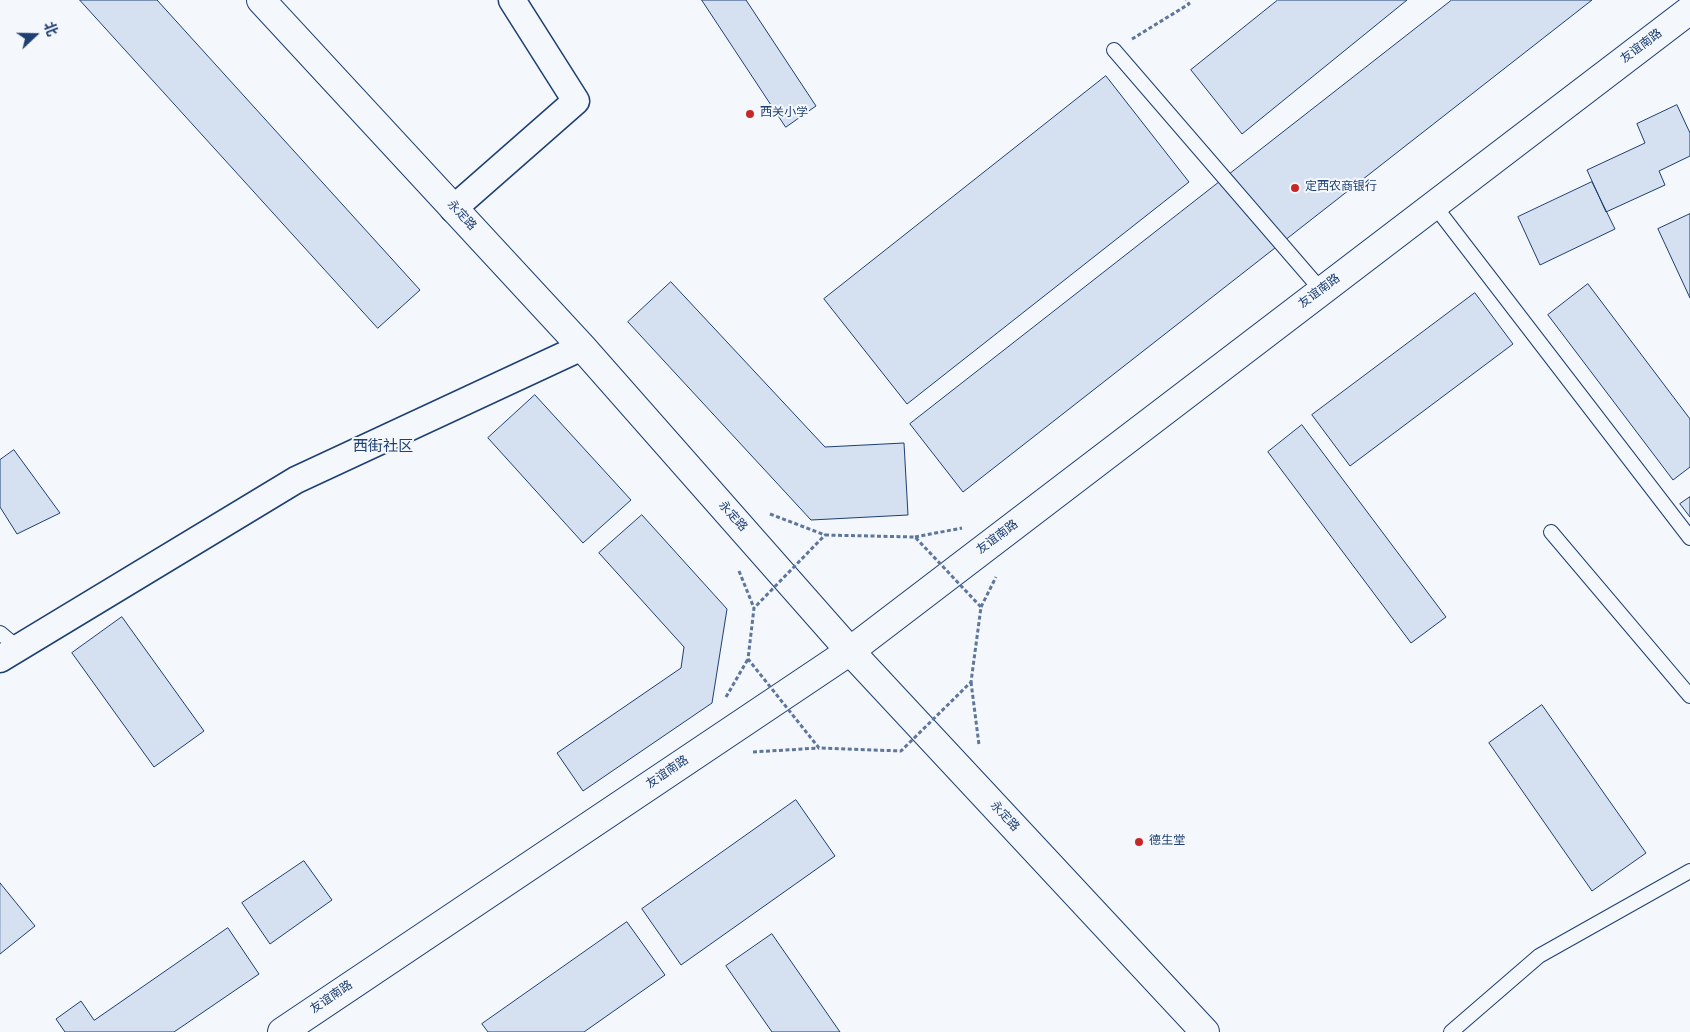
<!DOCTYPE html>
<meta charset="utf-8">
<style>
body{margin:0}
#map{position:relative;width:1690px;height:1032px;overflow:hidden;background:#f4f7fb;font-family:Overpass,"Noto Sans SC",sans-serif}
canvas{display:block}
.north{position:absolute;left:10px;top:10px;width:50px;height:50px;-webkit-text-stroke:4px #f4f7fb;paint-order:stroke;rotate:69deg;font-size:14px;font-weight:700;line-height:20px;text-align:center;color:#1d3f73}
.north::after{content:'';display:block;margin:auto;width:18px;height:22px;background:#1d3f73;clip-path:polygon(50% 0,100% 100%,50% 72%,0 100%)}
</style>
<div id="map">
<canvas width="1690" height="1032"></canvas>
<div class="north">北</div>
</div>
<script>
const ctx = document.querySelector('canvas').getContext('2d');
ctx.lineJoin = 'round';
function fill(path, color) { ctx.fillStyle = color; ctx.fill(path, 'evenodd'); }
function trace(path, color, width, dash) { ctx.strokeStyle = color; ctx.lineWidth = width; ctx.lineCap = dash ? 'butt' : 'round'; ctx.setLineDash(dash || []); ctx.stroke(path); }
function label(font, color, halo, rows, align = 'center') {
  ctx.font = font + ' Overpass,"Noto Sans SC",sans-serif'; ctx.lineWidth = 4; ctx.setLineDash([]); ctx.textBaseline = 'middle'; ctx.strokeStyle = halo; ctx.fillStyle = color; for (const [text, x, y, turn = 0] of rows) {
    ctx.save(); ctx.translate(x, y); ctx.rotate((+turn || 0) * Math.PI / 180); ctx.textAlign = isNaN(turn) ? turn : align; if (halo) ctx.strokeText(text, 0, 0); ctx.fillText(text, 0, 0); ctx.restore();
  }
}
const building = new Path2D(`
 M80,0H157L420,290L378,328Z
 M702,0H746L816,106L786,127Z
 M1278,0H1407L1242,134L1191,70Z
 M1452,0H1592L963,492L910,424Z
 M1106,76L1189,182L907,404L824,299Z
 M1677,105L1690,133V156L1659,171L1665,185L1606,212L1587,170L1645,143L1637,124Z
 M1592,182L1615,229L1540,265L1518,217Z
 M1690,214V298L1658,229Z
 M671,282L825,447L904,443L908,515L811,520L628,322Z
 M1588,284L1690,419V467L1673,480L1548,315Z
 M1475,293L1513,344L1350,466L1312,415Z
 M535,395L631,500L583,543L488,438Z
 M1302,425L1446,617L1411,643L1268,452Z
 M14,450L60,513L17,534L0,507V460Z
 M1690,497V517L1680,504Z
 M642,515L727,609L712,703L583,791L557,753L681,668L684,647L599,553Z
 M122,617L204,731L154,767L72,653Z
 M1542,705L1646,853L1592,891L1489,743Z
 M796,800L835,856L681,965L642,909Z
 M304,861L332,900L270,944L242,903Z
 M0,883L35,926L0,954Z
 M627,922L665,975L584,1032H488L482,1024Z
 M228,928L259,974L174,1032H65L56,1019L81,1001L94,1020Z
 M772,934L840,1032H772L726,966Z`);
const path = new Path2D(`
 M1132,39L1189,4L1186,0
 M770,514L825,535
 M915,537L962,528
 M739,571L754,608
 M981,607L996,577
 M971,682L979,745
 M726,697L748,659
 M753,752L819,748`);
const service = new Path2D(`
 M1114,50L1322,291
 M1434,205L1690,538
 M1551,532L1690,696
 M0,633L18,648
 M1451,1032L1539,956L1690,871`);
const minor = new Path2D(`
 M453,209L576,101L512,0
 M0,659L296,480L582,347`);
const secondary = new Path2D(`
 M282,1032L850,651L1690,10`);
const primary = new Path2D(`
 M261,0L582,347L850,651L1205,1032`);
const pathBridge = new Path2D(`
 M825,535L915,537L981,607L971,682L901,751L819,748L748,659L754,608Z`);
const markers = [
 [750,114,5,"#c62828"],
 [1295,188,5,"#c62828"],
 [1139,842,5,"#c62828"]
];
const streetNames = [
 ["友谊南路",1642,47,-37],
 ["永定路",461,216,47],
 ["友谊南路",1320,292,-37],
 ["永定路",732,517,48],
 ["友谊南路",998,538,-37],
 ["友谊南路",668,773,-34],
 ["永定路",1004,817,47],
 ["友谊南路",332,998,-34]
];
const poiNames = [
 ["西关小学",760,114],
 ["定西农商银行",1305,188],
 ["德生堂",1149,842]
];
const quarterNames = [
 ["西街社区",383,448]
];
fill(building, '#d5e0f0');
trace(building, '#1d3f73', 1);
trace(service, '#1d3f73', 16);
trace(minor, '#1d3f73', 29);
trace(secondary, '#1d3f73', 30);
trace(primary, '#1d3f73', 30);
trace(path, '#5e769c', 3, [4, 2.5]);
trace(service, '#f4f7fb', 14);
trace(minor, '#f4f7fb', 26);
trace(secondary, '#f4f7fb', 28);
trace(primary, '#f4f7fb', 28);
trace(pathBridge, '#5e769c', 3, [4, 2.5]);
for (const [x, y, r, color] of markers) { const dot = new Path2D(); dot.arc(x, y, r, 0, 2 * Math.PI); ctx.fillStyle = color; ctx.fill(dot); trace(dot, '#f4f7fb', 2); }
label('12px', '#1d3f73', '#f4f7fb', streetNames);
label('12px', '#1d3f73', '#f4f7fb', poiNames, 'left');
label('15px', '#1d3f73', '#f4f7fb', quarterNames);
</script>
